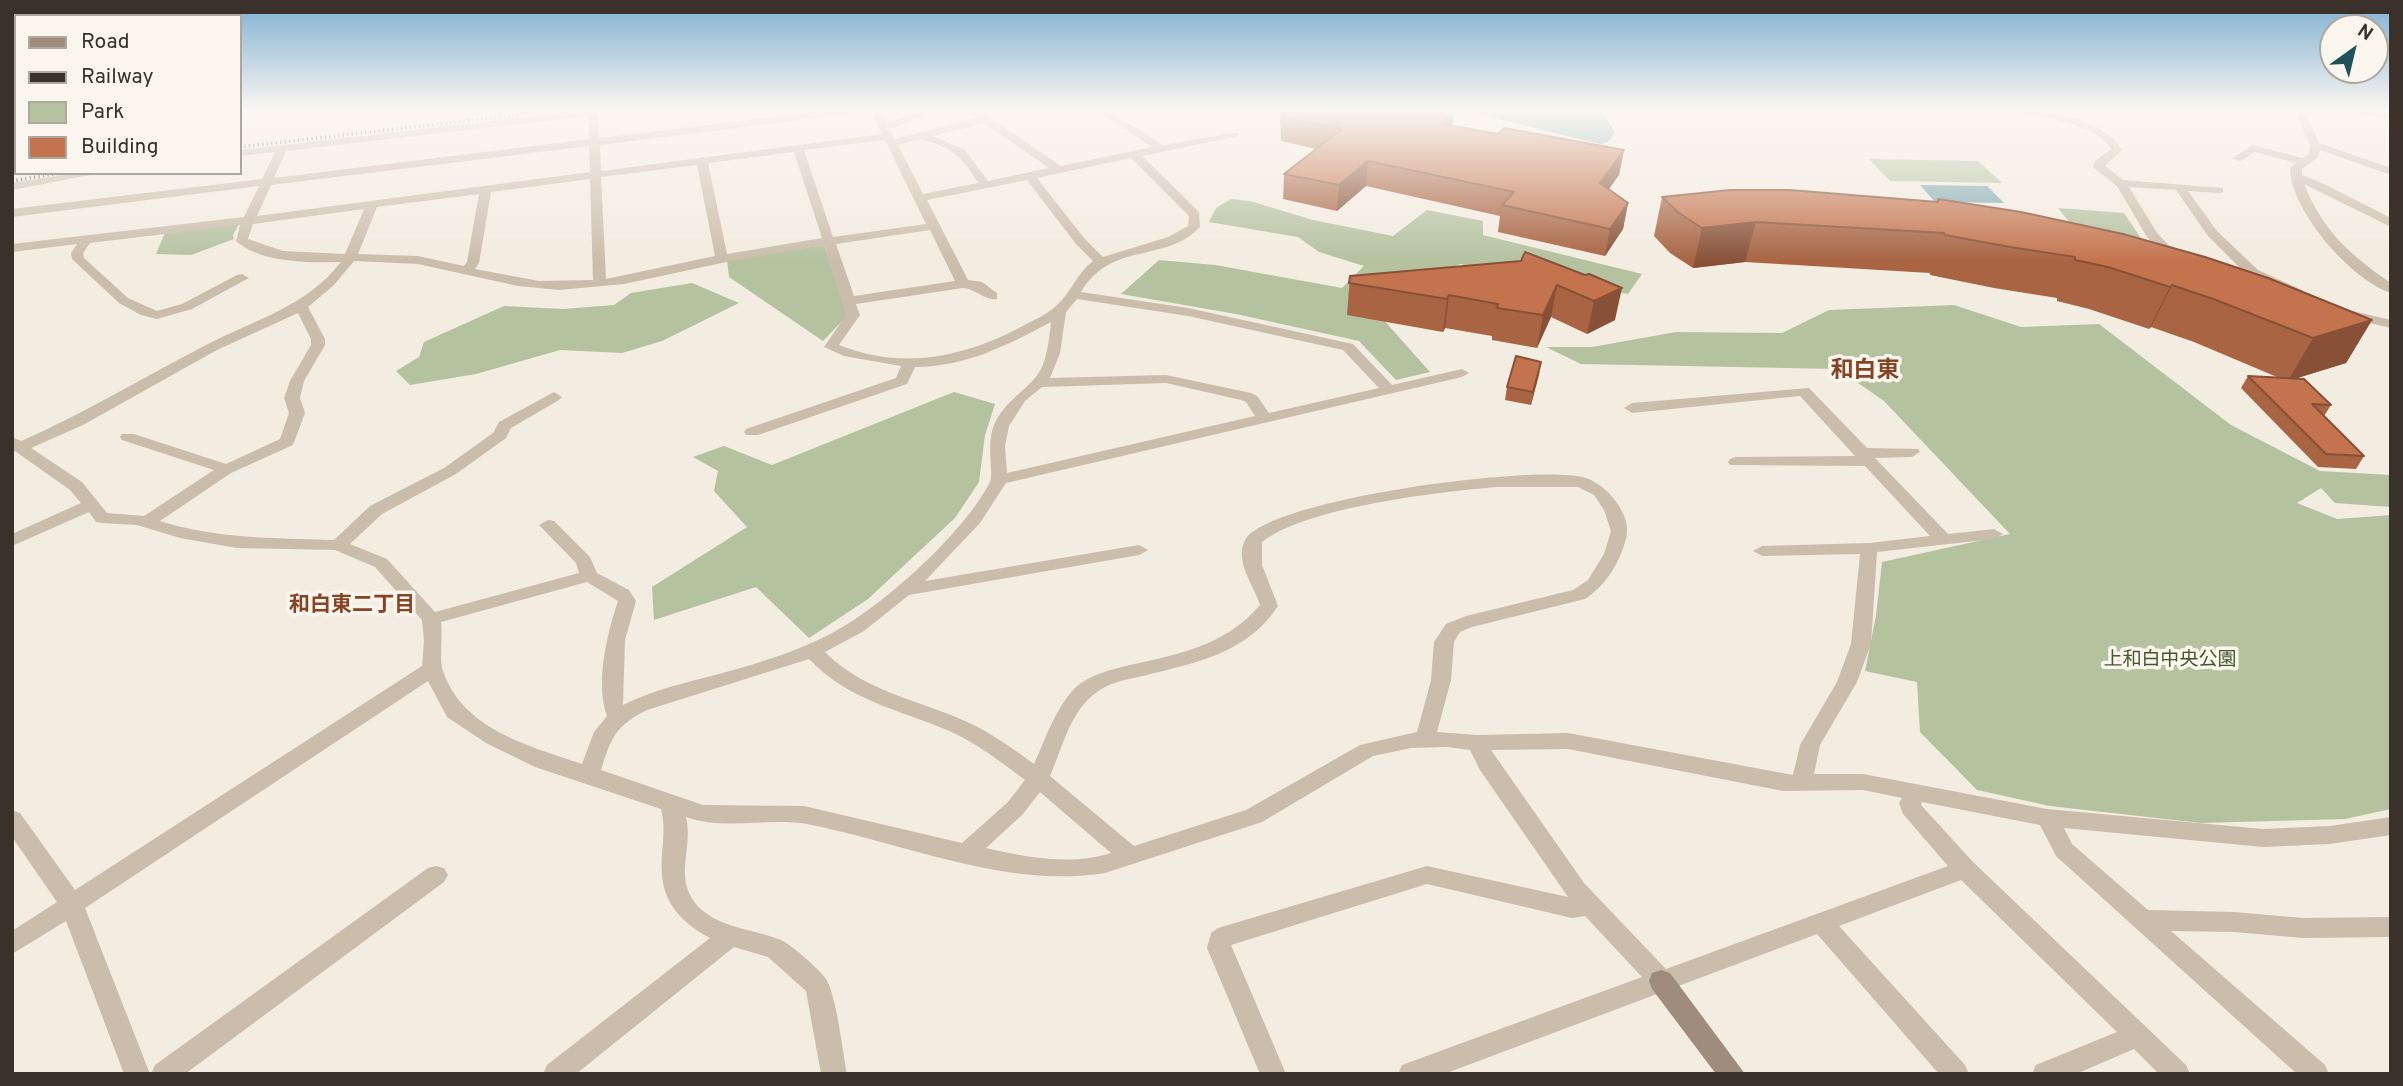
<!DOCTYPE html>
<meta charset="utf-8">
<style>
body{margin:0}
#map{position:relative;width:2403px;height:1086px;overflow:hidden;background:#f3ece0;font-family:Overpass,sans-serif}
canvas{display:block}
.frame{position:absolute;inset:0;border:14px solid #3a312b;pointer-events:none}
.legend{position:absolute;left:14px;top:14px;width:228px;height:161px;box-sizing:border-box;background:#faf5ed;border:2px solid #ada79f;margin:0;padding:9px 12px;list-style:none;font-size:21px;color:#3a312b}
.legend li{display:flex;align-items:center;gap:14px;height:35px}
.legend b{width:35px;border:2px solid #ada79f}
.north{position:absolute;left:2319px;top:14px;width:70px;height:70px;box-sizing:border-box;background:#faf5ed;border:2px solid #ada79f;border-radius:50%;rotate:34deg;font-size:19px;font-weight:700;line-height:28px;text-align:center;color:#3a312b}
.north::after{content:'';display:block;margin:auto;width:24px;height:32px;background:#21525b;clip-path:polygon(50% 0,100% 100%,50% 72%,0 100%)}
</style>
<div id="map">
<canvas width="2403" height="1086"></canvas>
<div class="frame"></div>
<ul class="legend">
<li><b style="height:9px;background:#9f8c7d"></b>Road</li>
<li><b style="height:9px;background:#3a312b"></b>Railway</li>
<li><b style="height:19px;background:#b4c2a0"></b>Park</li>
<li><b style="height:19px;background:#c3744e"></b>Building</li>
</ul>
<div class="north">N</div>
</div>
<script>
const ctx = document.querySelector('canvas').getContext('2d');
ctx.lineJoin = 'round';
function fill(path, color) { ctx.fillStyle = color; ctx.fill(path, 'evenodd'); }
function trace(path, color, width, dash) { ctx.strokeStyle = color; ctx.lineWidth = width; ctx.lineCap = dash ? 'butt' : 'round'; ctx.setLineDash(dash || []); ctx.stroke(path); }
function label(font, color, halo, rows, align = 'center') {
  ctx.font = font + ' Overpass,"Noto Sans JP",sans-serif'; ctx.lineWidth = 7; ctx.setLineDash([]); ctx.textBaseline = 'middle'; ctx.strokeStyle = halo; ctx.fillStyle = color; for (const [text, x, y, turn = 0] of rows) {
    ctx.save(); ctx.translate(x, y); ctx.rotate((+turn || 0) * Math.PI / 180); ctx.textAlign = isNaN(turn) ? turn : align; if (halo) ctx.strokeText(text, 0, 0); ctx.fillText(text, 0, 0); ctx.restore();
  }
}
const green = new Path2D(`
 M1869,159L1978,161L2002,183L1890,181Z
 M1231,199L1250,201L1313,220L1393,236L1427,210L1483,221V235L1642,274L1628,294L1460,264L1374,309L1430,372L1396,380L1359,341L1236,314L1121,294L1159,260L1215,265L1342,288L1364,266L1319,252L1298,237L1209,222L1216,208Z
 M2058,208L2124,213L2153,256L2093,252Z
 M241,221L233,235L234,239L191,255L156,254L166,230Z
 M824,245L848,315L823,341L729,277L727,260Z
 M692,283L739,303L662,341L622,353L560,350L476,374L410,385L396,371L419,357L424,342L504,306L563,309L614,305L631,293Z
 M1954,305L2021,327L2099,324L2231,425L2320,471L2391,475V507L2335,503L2321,488L2297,503L2337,519L2391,515V809L2345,819L2201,823L2050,806L1977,790L1920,732L1917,682L1865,671L1876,616L1882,562L2010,534L1884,401L1838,369L1581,364L1546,347H1592L1676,332L1782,333L1829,310Z
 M954,392L995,404L985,435L979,482L955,518L868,599L809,638L756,587L654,620L652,587L747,527L714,491L718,471L693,457L724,446L772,465Z`);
const water = new Path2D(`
 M1479,110H1600L1614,130C1613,139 1609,143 1600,144L1491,117Z
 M1920,185L1987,186L2004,203L1935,202Z`);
const street = new Path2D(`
 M587,110H616L598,115L599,138L833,110H861L856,113L600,145L601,171L882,134L870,110H880L887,123L927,110H941L890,129L895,139L978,118L968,110H979L1061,166L1152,147L1096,110H1108L1163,145L1238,132V136L1142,156L1199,212L1200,227C1165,264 1113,240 1081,292L1188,308L1353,344L1392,385L1462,369L1469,373L1462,377L1006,483L980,523L925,581L1139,545L1148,550L1139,555L909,595L864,631L825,652C865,692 916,699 965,721C990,732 1012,748 1034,764C1046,738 1055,709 1075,688C1090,674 1110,670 1130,665C1179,654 1225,646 1260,605C1254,585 1234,561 1245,540C1268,499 1540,463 1586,478C1607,485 1633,515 1626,539C1619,564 1606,585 1585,599L1472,627L1460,632L1454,642L1451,680L1437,732L1477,735L1568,733L1793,775L1800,745L1837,682L1851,644L1860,554L1762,556L1753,551L1762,546L1869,543L1930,536L1865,466L1730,465L1728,462L1730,459L1736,457L1855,456L1800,396L1632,413L1624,408L1632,403L1809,388L1867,448L1918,449L1920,452L1912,457L1875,458L1948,534L1994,529L2003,534L1994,539L1877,552L1871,644L1857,682L1820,745L1814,774H1863L2047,809L2263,829L2330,826L2391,817V835L2330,844L2263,847L2064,828L2072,844L2148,910L2234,912L2303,918L2391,917V937L2303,938L2234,932L2171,931L2325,1065L2329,1074H2297L2056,856L2040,825L1922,802L1921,805L1973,862L2186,1065L2190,1074H2159L2134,1049L2076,1074H2032L2036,1065L2117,1032L1961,880L1839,926L1965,1065L1969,1074H1939L1817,934L1444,1074H1398L1402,1065L1642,977L1585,916L1572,918L1427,884L1231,945L1286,1074H1260L1207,948L1211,933L1218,928L1427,866L1568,897L1480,770L1470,750L1447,747L1411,748L1373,756L1262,822L1105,873C1006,889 904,843 807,824C767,817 726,831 686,817C693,843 677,872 691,897C709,928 752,928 781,940C792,945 820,970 826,979C836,993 843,1054 847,1074H821L806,991L768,957L734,947L576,1074H543L547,1065L710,938C685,925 664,905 662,875C660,852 667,832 661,809L535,767L486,743L447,717L428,681L85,908L150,1074H124L66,921L12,954V931L57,902L12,837V810L20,813L75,890L422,666L424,641L422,620L375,567L335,550L237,548L180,538L137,525L102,523L96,522L89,512L12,546V534L81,503L70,490L12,449V437L21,441C85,413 144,377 206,345C254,320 306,307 341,262C309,263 261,263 236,241L240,225L90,243L83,253L84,258L128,298L157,311L182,304L237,275L242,274L249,278L192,309L157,319L141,315L119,303L72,259L71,253L77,244L12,252V244L244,217L259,186L12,217V209L262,179L275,152L240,156V150ZM588,116L589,139L274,178L286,151ZM984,123L1049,168L988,181L965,150L933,136ZM920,139C952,148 961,155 978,183L923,194L898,145ZM885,140L926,224L833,237L804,150ZM589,146L590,172L257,216L271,185ZM794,152L822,238L727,254L708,163ZM1131,158L1189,216L1188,226L1168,237L1103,257L1084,238L1037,178ZM697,165L715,256L606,279L601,177ZM590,179L593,280L539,281L475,269L479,263L491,192ZM1027,180L1076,244L1093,261C1077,273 1071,293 1056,306C1045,316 1031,321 1019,328C961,358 902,370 839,345L860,315L856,304L963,288C977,289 984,301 997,299V293L982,282L968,280L927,200ZM479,194L467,262L464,266L418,256L358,254L377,207ZM364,209L345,254L283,251L248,239L253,224ZM930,230L955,281L854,296L836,244ZM824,245L846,315L824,347L844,356L901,366L896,378L746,429L744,432L746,435H758L907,384L915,367C965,367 1008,345 1051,322C1049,339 1047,365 1035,378C1021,394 1003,404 994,425C986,444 994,475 990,482C964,533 884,605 834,632C811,644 786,654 760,662C716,677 665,684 623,705L625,640L636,601L629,590L597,573L590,557L554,521L548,520L539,525L576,563L579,573L435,612L387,559L350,544L382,514L456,474L506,438L511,428L559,400L562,397L554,392L499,422L493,433L444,468L370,506L334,540C274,538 217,539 160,521L231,473L293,445L305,413L300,398L304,381L325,345V339L308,307L334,285L354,261L418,264L518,286L559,290L624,284L731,261ZM1077,299L1188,316L1343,350L1379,388L1269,413L1257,396L1251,393L1166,375L1050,378L1060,353L1066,312ZM298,313L311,339V345L290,381L284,398L289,413L280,439L226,464L134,434H122L120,437L122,440L214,470L144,516L107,513L82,482L31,448L83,425L217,350ZM1166,383L1241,400L1246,402L1255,416L1007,473L1005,446L1009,426L1025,401L1042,387ZM1497,487H1578L1594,495L1604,510L1611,531L1604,554L1588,580L1573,590L1466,616L1446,624L1434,642L1431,680L1417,732L1360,745L1246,810L1134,846L1050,776C1062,749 1069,715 1093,695C1107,683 1124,680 1143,676C1194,663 1247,654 1278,606L1262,565V542C1307,507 1438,492 1497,487ZM587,582L618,601C607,634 595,682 607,716L594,732L582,764C530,746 463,730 443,671C439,660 443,636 441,622ZM809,659C848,700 897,709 947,730C975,742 1001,762 1025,780L1008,802L962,843L804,806L703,805L601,770C611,738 615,726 647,710ZM1568,749L1783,791L1863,790L1902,798L1899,803L1903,814L1948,866L1666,969L1584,883L1491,750ZM1040,792L1111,853C1071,866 1026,857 986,848L1023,814Z
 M1981,110C2021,108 2100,111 2122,150L2105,166L2123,180L2223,188V192L2219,193L2188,191L2217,231L2258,270L2304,291L2297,295L2251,277L2222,273V267L2240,268L2208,236L2176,190L2129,187L2157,233L2183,260L2177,264L2172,263L2147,237L2117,186L2093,167L2095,161L2111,149C2098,124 2040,116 2013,113C2003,112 1990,116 1981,110Z
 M2294,110H2304L2319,143L2391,168V175L2320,150L2318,157L2302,169V175L2320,182L2391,218V227L2304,184C2323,231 2350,255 2391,283V293C2351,280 2290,210 2290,168L2296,163L2255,152L2241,161L2231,159L2253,145L2302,158L2309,154L2310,145Z
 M2338,110L2391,112V118L2343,113Z
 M74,173H101L12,190V183Z
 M2348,310L2391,320V328L2343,317V311Z
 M436,866L444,868L448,875L444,882L185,1074H151L155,1065L428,868Z`);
const secondary = new Path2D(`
 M1661,970L1670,973L1745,1074H1716L1652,989L1649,981L1652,973Z`);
const rail = new Path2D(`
 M240,147L560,110
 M12,181L59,173`);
const wall = new Path2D(`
 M1279,110H1447L1453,126L1498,134L1624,150L1619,175L1609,189L1628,203L1623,229L1605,256L1498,232L1500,216L1366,186L1337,211L1283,199L1284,174L1316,149L1281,141L1280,110Z
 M1662,197L1937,202L1938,199L2372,320L2346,363L2297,378L2331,405L2324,416L2364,456L2356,469L2318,467L2241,388L2248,376L2277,377L2194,342L2151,327L2149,329L2089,309L2057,301V298L1994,288L1930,275V273L1745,262L1693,268L1670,253L1654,236Z
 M1585,275L1615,320L1587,334L1551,317L1537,348L1492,340V336L1445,328L1443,332L1347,315L1350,276Z
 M1541,362L1531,405L1505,400L1507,387Z`);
const shadedWall = new Path2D(`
 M1454,113L1451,137L1442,124Z
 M1624,150L1619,175L1595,208L1600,183Z
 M1368,161L1366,186L1337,211L1339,185Z
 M1628,203L1623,229L1605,256L1610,229Z
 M1756,222L1745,262L1693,268L1702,228Z
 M1557,285L1551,317L1537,348L1543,315Z
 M2172,285L2151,327L2149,329L2170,287Z
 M1622,288L1615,320L1587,334L1594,301Z
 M1449,295L1445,328L1443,332L1447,299Z
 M2372,320L2346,363L2288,381L2313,338Z
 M1541,362L1539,375L1531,405L1533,392Z`);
const building = new Path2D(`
 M1284,110H1447L1454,113L1442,124L1498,134L1504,128L1624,150L1600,183L1628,203L1610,229L1502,205L1514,192L1368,161L1339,185L1284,174L1342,129L1282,117L1290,111Z
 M1730,190H1790L1938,202V199L2021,212L2123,234L2205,257L2268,278L2372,320L2313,338L2216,300L2172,285L2170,287L2108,267L2075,260V257L2010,247L1945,235L1944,233L1756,222L1702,228L1679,213L1662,197Z
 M1525,252L1585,275L1589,274L1622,288L1594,301L1557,285L1543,315L1497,308L1498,304L1449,295L1447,299L1349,283L1350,276L1521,261Z
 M1516,356L1541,362L1533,392L1507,387Z
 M2248,376L2304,379L2331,405L2312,404L2364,456L2326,454Z`);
const parkNames = [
 ["上和白中央公園",2170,661]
];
const neighbourhoodNames = [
 ["和白東二丁目",352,607]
];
const quarterNames = [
 ["和白東",1865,372]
];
fill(green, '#b4c2a0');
fill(water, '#80aab0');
fill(street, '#cbbdac');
fill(secondary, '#9f8c7d');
trace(rail, '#3a312b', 3.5, [1, 3.5]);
fill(wall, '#a86443');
fill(shadedWall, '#885137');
fill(building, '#c3744e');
trace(building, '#885137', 2);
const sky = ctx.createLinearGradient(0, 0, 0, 262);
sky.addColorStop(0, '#7eb0d2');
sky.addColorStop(0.42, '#faf6f1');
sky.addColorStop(1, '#faf6f100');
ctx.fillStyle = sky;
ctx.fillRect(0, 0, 2403, 262);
label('19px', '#45572f', '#faf5ed', parkNames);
label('bold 21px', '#874425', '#faf5ed', neighbourhoodNames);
label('bold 23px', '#874425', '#faf5ed', quarterNames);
</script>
